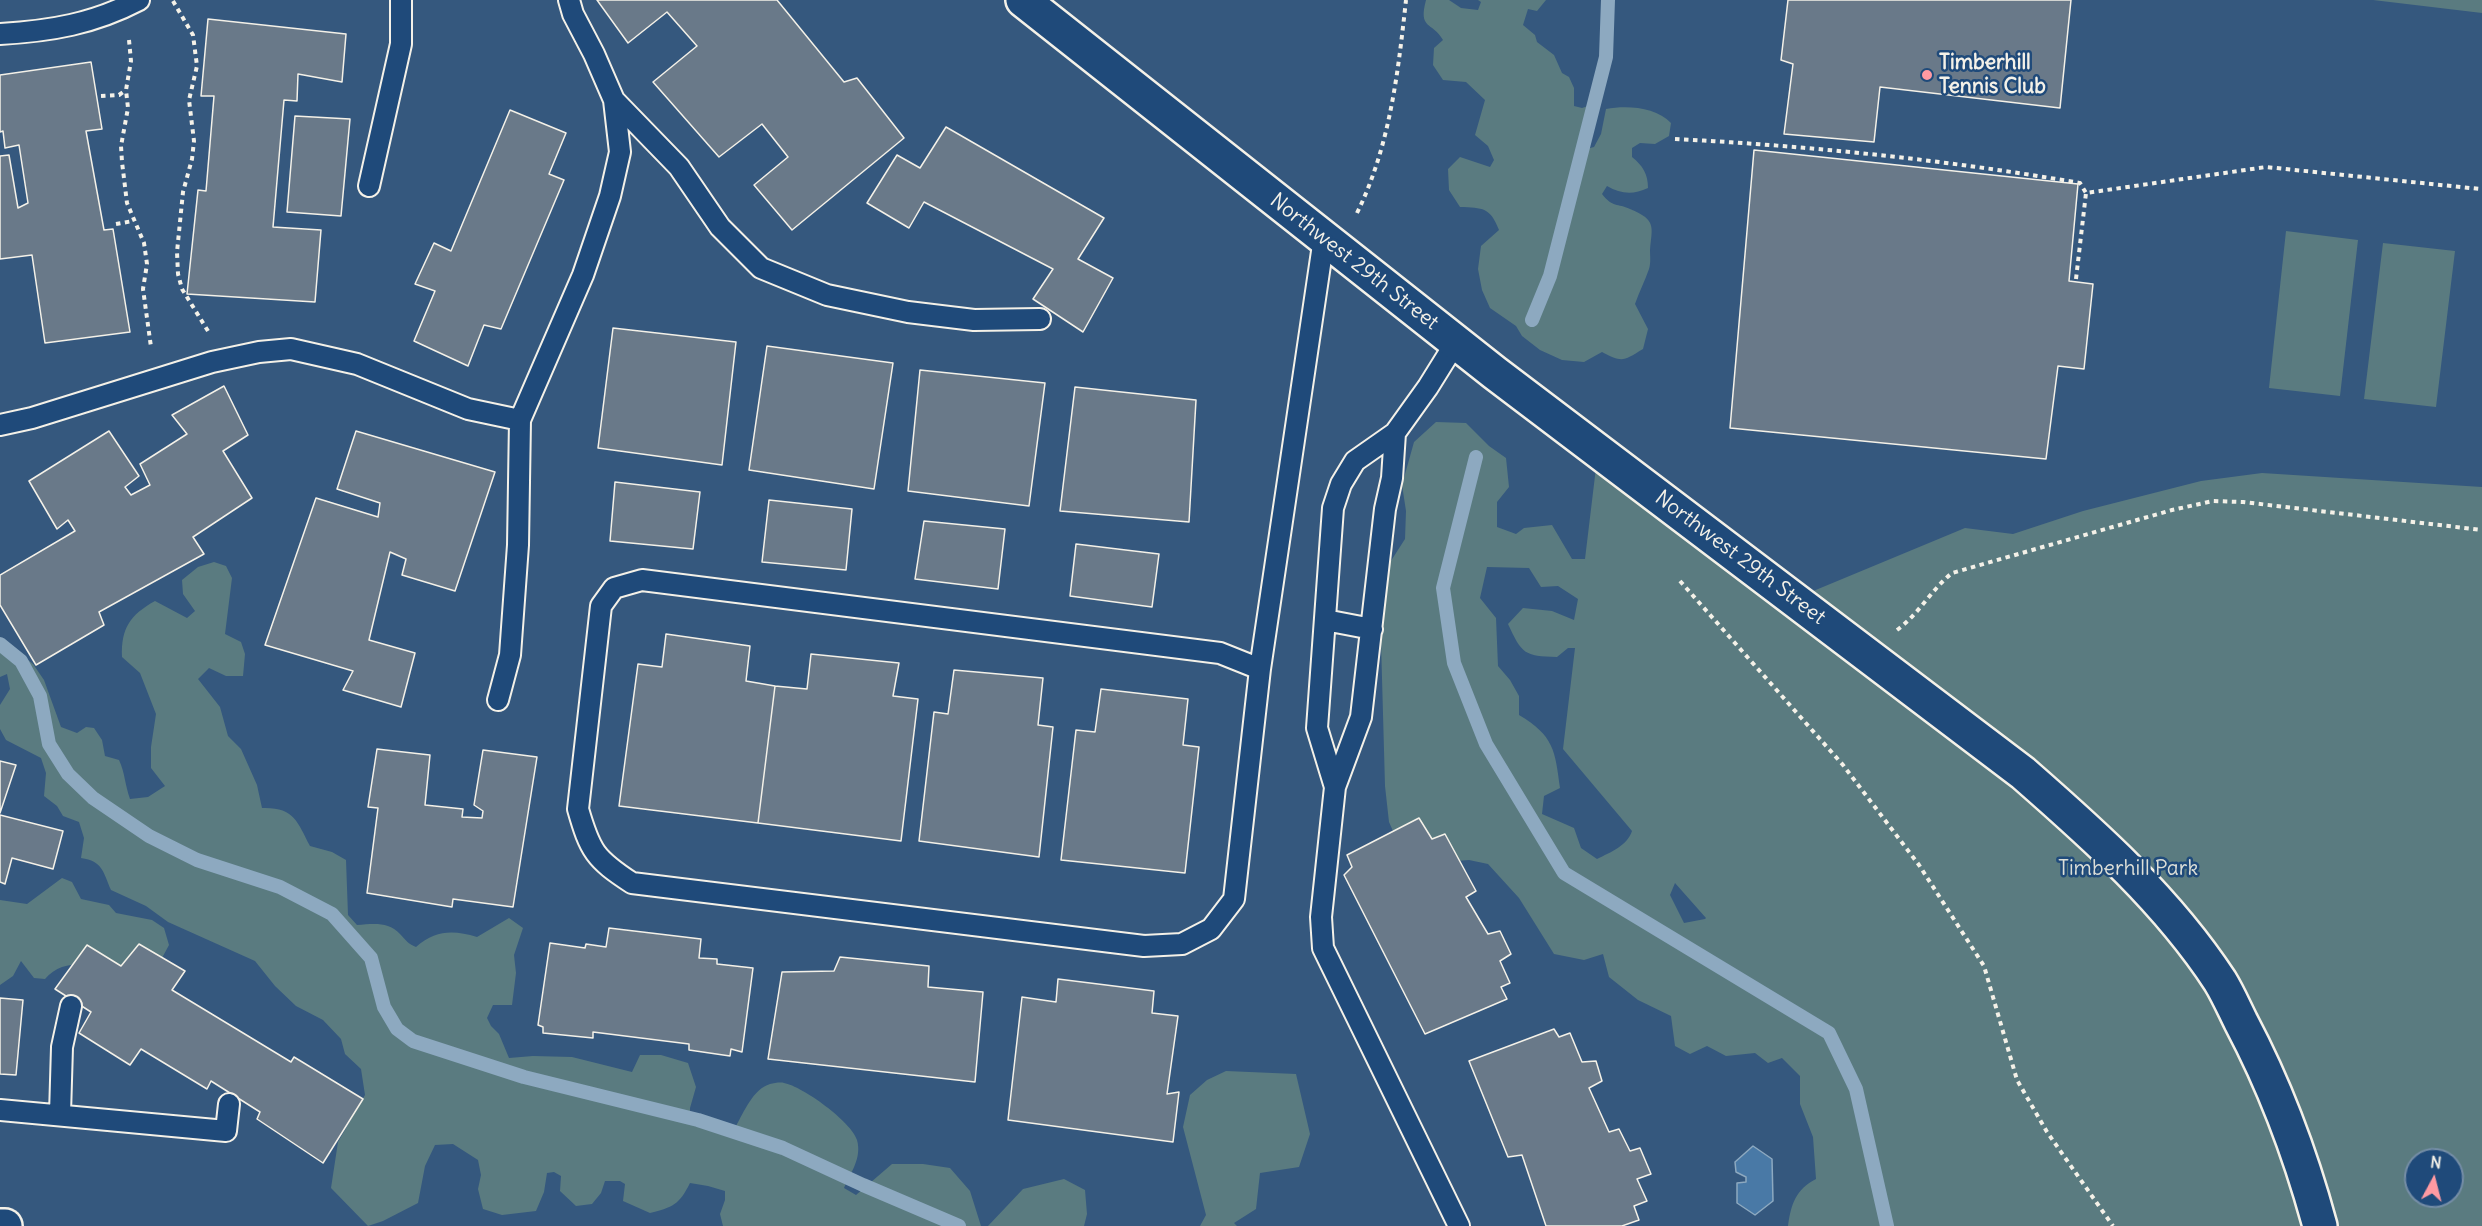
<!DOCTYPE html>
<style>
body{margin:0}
#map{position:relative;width:2482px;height:1226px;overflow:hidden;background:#35587e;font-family:Delius,sans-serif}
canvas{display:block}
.north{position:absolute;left:2404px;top:1148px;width:60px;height:60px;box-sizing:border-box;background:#1f4a7a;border:2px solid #748da6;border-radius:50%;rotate:7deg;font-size:16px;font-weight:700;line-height:24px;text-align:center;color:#f4f1e8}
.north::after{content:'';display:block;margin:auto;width:21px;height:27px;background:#ff9aa2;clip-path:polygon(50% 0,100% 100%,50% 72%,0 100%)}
</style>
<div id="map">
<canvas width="2482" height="1226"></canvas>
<div class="north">N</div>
</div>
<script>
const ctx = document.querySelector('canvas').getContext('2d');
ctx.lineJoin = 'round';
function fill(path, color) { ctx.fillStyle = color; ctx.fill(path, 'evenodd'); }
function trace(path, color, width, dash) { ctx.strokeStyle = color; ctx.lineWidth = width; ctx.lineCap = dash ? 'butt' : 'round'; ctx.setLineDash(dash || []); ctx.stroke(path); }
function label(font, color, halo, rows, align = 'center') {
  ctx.font = font + ' Delius,sans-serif'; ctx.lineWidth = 5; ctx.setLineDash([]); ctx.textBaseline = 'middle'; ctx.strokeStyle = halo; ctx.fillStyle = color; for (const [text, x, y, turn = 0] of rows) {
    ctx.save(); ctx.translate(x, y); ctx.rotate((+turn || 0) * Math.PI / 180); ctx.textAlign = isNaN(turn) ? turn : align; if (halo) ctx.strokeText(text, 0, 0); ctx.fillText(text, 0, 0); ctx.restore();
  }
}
const green = new Path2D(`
 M1426,0H1449L1461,8L1478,10L1481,2L1478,0H1546L1537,11L1528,9L1523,25L1535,35L1537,42L1554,55L1562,73L1569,77L1574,88V106L1582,108L1591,105L1597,107L1596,112L1587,117L1580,143L1586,149L1594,147L1601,134L1606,109C1627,105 1656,107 1671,123L1669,136L1655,144L1640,143L1632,148V157C1643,166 1648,174 1648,188C1633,195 1621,194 1607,186L1602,194C1613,208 1617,203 1630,209C1657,220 1652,227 1650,250C1650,256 1651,263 1649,269C1645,281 1639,292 1635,304L1648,329L1643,349C1623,361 1623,363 1602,352L1584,362L1562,360L1540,350L1522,336L1516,326L1490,308L1482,290L1478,269L1481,246L1499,230C1490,207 1483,208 1460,207L1449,190L1448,169L1460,157L1490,167L1494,160L1488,146L1475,135L1485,100L1466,82L1443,80L1433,65L1434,48L1443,40C1432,21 1418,30 1426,0Z
 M2373,0H2482V13Z
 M2286,231L2358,240L2340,396L2269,388Z
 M2383,243L2455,251L2436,407L2364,399Z
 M1436,422L1466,423L1489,446L1506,458L1509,487L1497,502V527L1516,534L1524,528L1552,525L1572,559H1585L1598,451L1794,599L1965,528L2013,534L2083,511L2201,481L2262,473L2482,487V1226H1788C1791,1204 1796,1189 1816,1179L1813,1137L1800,1104V1076L1782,1058L1768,1063L1755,1053L1726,1056L1707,1046L1690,1054L1675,1046L1671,1016L1638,1000L1609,977L1603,954L1584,960L1554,954L1519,898L1488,864L1469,860L1429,863L1397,840L1389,822L1385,786L1381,642L1362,615L1371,592L1405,539L1406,511L1402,485L1414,442ZM1487,567L1529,568L1541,587L1558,586L1578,599L1574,620L1552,611L1523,608L1508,624C1522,654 1524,656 1557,657L1568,648H1575L1563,749L1632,831C1627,846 1611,852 1597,859L1581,848L1574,828L1542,814L1544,796L1560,788C1555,750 1554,736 1519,715V696L1510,680L1498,666L1496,618L1480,598ZM1675,883L1706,918L1705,919L1684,923L1670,895ZM2416,1160H2452V1196H2416Z
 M214,562L226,566L232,578L225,634L241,642L245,654L243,676H226L209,668L198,679L220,707L228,736L241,749L257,785L262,808C294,807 297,821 310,846L332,852L346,860L348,915L357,925C373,924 388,921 400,934C406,940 408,944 416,947C436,930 453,930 477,937L509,918L523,928L514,955L516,973L512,1005H493L487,1018L491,1026L499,1034L509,1058L533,1056L572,1057L632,1072L640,1055H661L688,1063L696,1087L690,1108V1124L717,1132L736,1126C744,1112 753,1089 770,1084C774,1083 781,1082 784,1083C802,1086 852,1122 857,1140C862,1158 851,1172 844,1188L856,1195L892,1164H923L950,1168L970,1191L981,1226H723L720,1214L725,1200V1191L708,1186L690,1183C679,1205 673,1207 650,1213L623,1201L625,1184L620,1181H605L601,1193L592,1204L576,1206L560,1191L561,1176L554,1172L547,1173L544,1192L536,1211L502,1215L483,1209L478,1189L481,1175L478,1160L453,1144L435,1145L425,1166L418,1203L383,1221L368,1226L331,1188L338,1142L365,1095L361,1069L345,1054L341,1039L323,1020L296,1006L275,986L255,961L168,922L146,906L111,890C103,872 103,861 81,858L84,838L79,822L63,816L57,806L44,796L46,773L41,758L6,740L0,729V705L10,689L7,674L0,677V638L33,664L44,680L61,727L77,733L86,727L94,728L102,740L105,756L119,760C125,773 125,785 130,799L148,797L165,786L151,768V747L156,714L140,673L122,657C121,628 130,615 155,601L187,618L195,611L183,594L182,580L198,567Z
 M62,878L72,882L81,899L109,905L116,913L152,920L164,928L169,945L162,958C149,961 134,966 120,966C95,967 64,956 45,979L34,978L21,961L13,976L0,985V900L27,904Z
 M1226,1071L1296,1074L1310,1134L1299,1167L1260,1173L1256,1209L1234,1223L1237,1226H1200L1206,1215L1183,1127L1190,1095L1207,1080Z
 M1064,1179L1085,1190L1087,1214L1084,1226H988L1023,1189Z`);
const water = new Path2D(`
 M1753,1146L1772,1159L1773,1201L1755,1215L1737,1203V1183L1746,1182V1177L1736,1172L1735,1162Z`);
const stream = new Path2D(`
 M1532,320L1550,276L1606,57L1608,0
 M1476,457L1443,588L1454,663L1486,744L1564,873L1829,1033L1856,1089L1887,1226
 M0,644L21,661L40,696L49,744L68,774L93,798L149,836L197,860L280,887L332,914L371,958L384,1007L397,1029L413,1041L524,1077L698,1120L783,1148L863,1185L959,1226`);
const building = new Path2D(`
 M597,0H777L844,82L857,78L904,138L792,230L754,185L788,157L762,124L719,157L653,82L697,46L667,12L628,43Z
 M1788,0H2071L2060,108L1880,87L1874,142L1784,134L1793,64L1781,60Z
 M208,19L346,34L342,82L298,74L297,101L284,100L273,227L321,230L315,302L187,294L198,190L206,191L214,96H201Z
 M91,62L102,129L86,131L104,230L113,229L130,332L45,343L32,255L0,259V156L9,155L18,208L28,203L19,145L5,148L3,131L0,132V75Z
 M510,110L566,133L549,174L564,180L501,329L484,325L468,366L414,341L435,291L415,284L434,243L451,251Z
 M295,116L350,119L341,216L287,212Z
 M946,127L1104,218L1078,259L1113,278L1083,332L1033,299L1053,269L924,202L909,228L867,203L897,155L920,168Z
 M1754,150L2078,184L2069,281L2093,284L2084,369L2058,366L2046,459L1730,428Z
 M613,328L736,342L722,465L598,448Z
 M767,346L893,363L874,489L749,470Z
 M920,370L1045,383L1029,506L908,491Z
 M224,386L248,435L223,451L252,498L193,537L204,554L99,612L104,625L36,665L0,605V575L75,531L68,520L57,529L29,481L109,431L139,476L125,487L131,495L150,485L140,464L187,434L172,415Z
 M1075,387L1196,400L1189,522L1060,511Z
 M356,431L495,472L455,591L402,575L406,559L390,552L369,640L415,653L401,707L343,690L353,671L265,645L316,498L378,517L380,503L337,489Z
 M615,482L700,492L693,549L610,541Z
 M769,500L852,509L846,570L762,562Z
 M924,521L1005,529L998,589L915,579Z
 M1076,544L1159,554L1152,607L1070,596Z
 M666,634L750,646L746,681L775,686L758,823L619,806L638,664L662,667Z
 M811,654L899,663L893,696L918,699L901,841L758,823L775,686L807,689Z
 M954,670L1043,678L1038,725L1053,727L1039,857L919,841L934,712L948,714Z
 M1101,689L1188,699L1183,745L1199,747L1185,873L1061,860L1076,730L1095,732Z
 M377,749L430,755L425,805L463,809L462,817L482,818L483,811L474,805L483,750L537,757L513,907L453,899L452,907L367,893L378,808L368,807Z
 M0,761L16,765L0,813Z
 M0,815L63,831L53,869L12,858L5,884L0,882Z
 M1419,818L1432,839L1445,834L1476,891L1466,897L1488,934L1500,931L1511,954L1500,961L1510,983L1501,987L1507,999L1425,1034L1344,875L1352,867L1347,855Z
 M609,928L701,939L699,958L717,959V964L753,968L742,1052L731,1049L730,1056L689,1050V1044L593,1032V1038L543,1033V1027L538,1025L550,943L585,948L586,944L606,947Z
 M139,944L185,971L172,990L291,1062L294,1057L363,1099L323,1163L257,1119L260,1112L211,1081L207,1089L141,1049L130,1065L79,1033L91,1012L55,989L87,945L121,966Z
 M840,957L929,966L928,987L983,992L975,1082L768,1059L782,972L834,971Z
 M1058,979L1154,991L1152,1013L1178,1016L1167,1094L1179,1092L1173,1142L1008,1120L1022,997L1056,1002Z
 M0,998L23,1000L16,1075L0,1074Z
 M1554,1029L1559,1037L1570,1033L1582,1062L1596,1061L1602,1081L1589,1088L1609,1132L1619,1129L1630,1151L1640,1148L1651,1174L1637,1179L1647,1201L1634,1206L1639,1220L1622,1226H1546L1522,1155L1508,1157L1469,1061Z`);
const path = new Path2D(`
 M173,1L193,35L197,66L189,100L194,141L192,159L183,192L177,252L178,274L182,289L208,331
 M129,40L131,61L126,90L128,108L121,146L122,162L127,203L144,243L147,264L143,289L151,347
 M101,96L119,95L126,90
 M1675,139C1811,146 1947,160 2080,183L2086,193L2266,167L2480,189
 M1357,213C1390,146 1398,73 1406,0
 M116,224L133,221
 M2076,279L2086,193
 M1680,581L1843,765L1919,865L1984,966L2017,1080L2047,1132L2113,1226
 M1897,630C1919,614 1931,590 1952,573L2172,510L2213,501L2243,502L2482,530`);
const service = new Path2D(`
 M0,34C51,31 93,24 139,0
 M614,100L679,167L720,227L761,268L827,295L908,312L974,320L1040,319
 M369,186L401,44V0
 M0,425L32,418L212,362L259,352L291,349L357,364L468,409L520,420
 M1395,433L1392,478L1385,509L1361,717L1335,787L1317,728L1333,508L1341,484L1355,461L1395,433L1428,387L1456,342
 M1325,620L1372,629
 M1260,669L1220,653L642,580L614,588L601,606L578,809C590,851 595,859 632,883L1144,946L1182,944L1211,929L1234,899L1260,669L1324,238
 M498,700L510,655L518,545L520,420L583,275L610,196L620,152L614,100L594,54L573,14L569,0
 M1335,787L1321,917L1323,948L1459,1226
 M0,1110L226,1131L229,1104
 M60,1114L62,1047L71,1006`);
const tertiary = new Path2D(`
 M1023,0L1495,373L2023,773C2095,836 2167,900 2220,981C2228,994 2234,1008 2241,1022C2275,1086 2301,1156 2320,1226`);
const primary = new Path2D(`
 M0,1226H5`);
const markers = [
 [1927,75,6,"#ff9aa2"]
];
const poiNames = [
 ["Timberhill",1939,63],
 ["Tennis Club",1939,87]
];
const streetNames = [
 ["Northwest 29th Street",1354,262,38],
 ["Northwest 29th Street",1740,558,37]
];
const parkNames = [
 ["Timberhill Park",2128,869]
];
fill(green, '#5a7b80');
fill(water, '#4979a6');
trace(water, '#8da9c0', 1.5);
trace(stream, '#8da9c0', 14);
fill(building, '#697989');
trace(building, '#f4f1e8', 1.5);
trace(service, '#f4f1e8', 24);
trace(tertiary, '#f4f1e8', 38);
trace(primary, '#f4f1e8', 38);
trace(path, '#f4f1e8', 4, [4.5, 4.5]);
trace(service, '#1f4a7a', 20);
trace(tertiary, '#1f4a7a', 33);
trace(primary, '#1f4a7a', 33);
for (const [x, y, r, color] of markers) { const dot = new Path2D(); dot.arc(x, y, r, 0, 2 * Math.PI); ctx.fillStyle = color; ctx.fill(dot); trace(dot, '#1f4a7a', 2); }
label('bold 21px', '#f4f1e8', '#1f4a7a', poiNames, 'left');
label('21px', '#f4f1e8', '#1f4a7a', streetNames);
label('21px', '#dddfd8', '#1f4a7a', parkNames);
</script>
